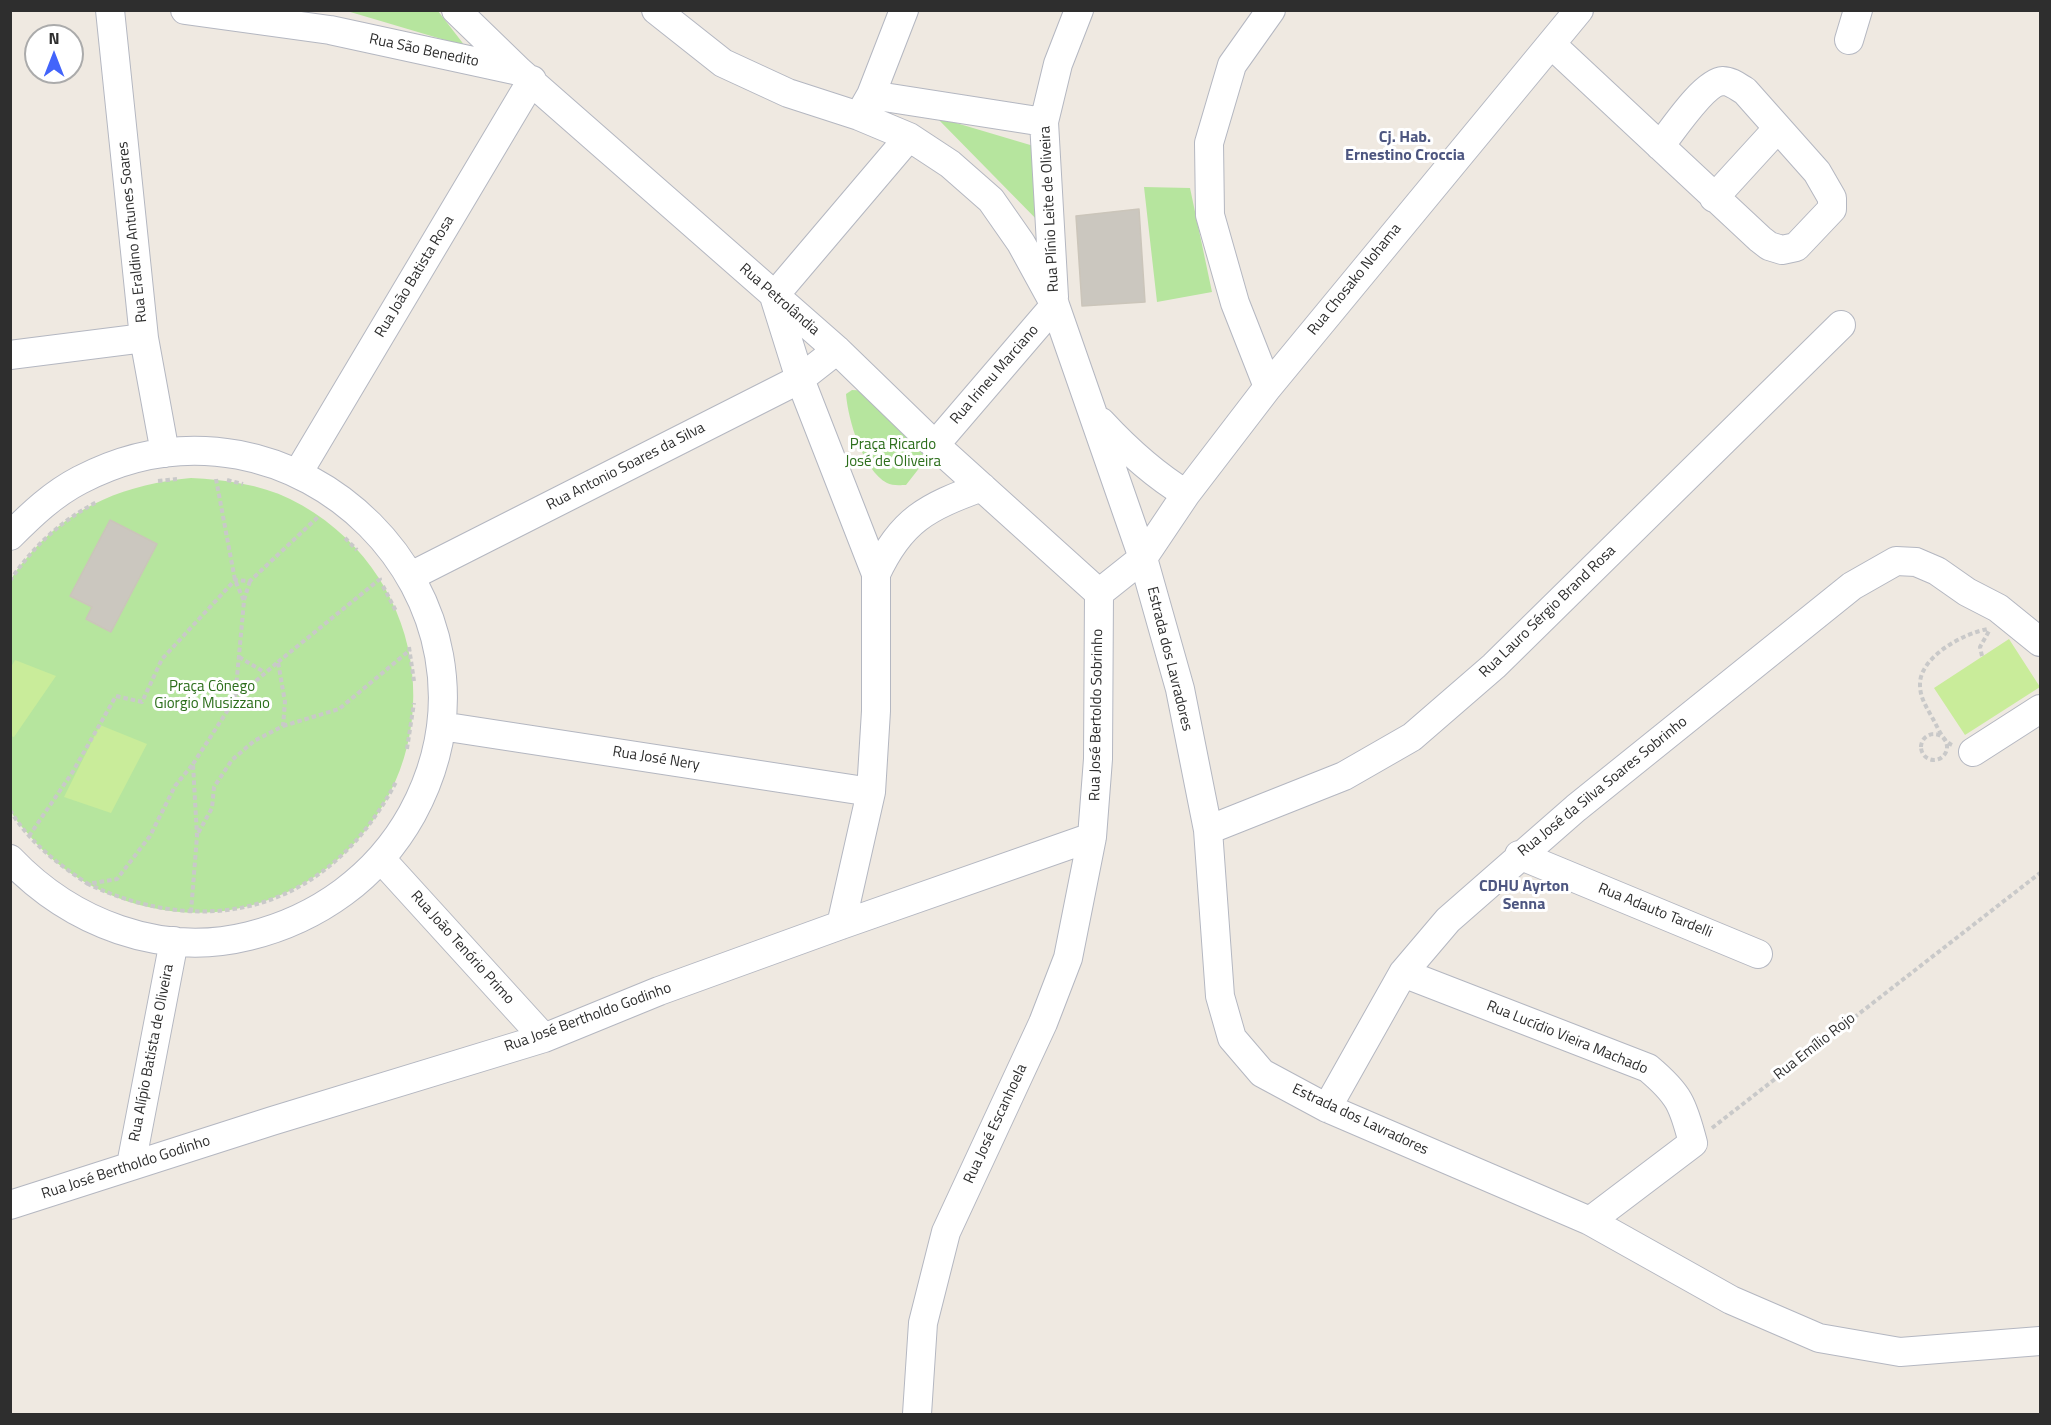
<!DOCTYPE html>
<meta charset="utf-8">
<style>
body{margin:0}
#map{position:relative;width:2051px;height:1425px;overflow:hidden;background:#efe9e1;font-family:"Titillium Web",sans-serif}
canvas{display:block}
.frame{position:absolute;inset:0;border:12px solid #2e2e2e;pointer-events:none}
.north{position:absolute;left:24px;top:24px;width:60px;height:60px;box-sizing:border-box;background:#fff;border:2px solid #ababab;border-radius:50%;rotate:0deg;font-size:16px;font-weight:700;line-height:24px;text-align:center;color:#2e2e2e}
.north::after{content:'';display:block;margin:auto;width:21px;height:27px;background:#4264fb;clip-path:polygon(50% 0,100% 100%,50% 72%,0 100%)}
</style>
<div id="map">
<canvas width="2051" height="1425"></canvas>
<div class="frame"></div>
<div class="north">N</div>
</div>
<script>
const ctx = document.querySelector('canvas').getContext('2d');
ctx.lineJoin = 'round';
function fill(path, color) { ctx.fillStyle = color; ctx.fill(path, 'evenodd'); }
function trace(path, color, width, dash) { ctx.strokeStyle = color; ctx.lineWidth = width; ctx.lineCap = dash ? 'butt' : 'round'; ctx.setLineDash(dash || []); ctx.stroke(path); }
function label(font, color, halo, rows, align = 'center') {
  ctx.font = font + ' "Titillium Web",sans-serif'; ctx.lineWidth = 6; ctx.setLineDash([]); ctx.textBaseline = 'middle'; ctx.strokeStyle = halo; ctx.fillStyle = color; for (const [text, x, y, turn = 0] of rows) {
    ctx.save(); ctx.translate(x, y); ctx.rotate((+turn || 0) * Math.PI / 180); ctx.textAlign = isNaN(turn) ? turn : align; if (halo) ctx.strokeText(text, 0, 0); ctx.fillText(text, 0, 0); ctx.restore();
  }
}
const green = new Path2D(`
 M347,11H438L465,46Z
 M936,117L1037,147L1046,229Z
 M1144,187L1190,188L1212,292L1157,302Z
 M852,390L872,391L921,444L924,462L906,485C901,485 892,486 887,483C863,470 848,420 846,394Z
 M191,478C226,480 259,484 290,499C425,566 456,742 349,849C314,884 266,907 216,912C147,918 73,889 29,835C23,828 16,821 12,813C6,799 11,718 11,698C11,670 11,643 11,616C11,606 8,592 11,582C13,572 24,562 30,554C72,505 128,484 191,478Z`);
const pitch = new Path2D(`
 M2009,639L2040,687L1965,735L1934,688Z
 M15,660L56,676L14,737L11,736L10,669Z
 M100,725L147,744L111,813L64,797Z`);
const building = new Path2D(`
 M1139,209L1145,302L1082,306L1076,216Z
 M110,520L157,544L111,632L86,619L92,607L70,596Z`);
const path = new Path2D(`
 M216,479L235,580L244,601L235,699
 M227,480L243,484
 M158,481L177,479
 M345,538L357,550
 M10,581C32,547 62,520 97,502
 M383,586L396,611
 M244,600L250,581
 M409,647L414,681
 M1982,656L1980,647L1989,631
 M239,657L264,672
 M278,662L380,579L378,577
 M283,726L339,709L410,650
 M1921 747a13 13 0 1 1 26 0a13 13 0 1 1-26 0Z
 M1952,745C1943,741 1938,728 1933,719C1927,708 1920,698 1920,685C1919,657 1964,633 1988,629
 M407,749L414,703
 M193,764L235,699L278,662L285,702L283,726L254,741L232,760L214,787L212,808L197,835
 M10,810C29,842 58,864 88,884
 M29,836L72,773L116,696L142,702L162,659L235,580L250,581L319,516
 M191,912L197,836L193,764L175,786L150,836L117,879L88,884C214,943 331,906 396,782
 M1712,1128L2040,873`);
const minor = new Path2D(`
 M110,10L144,338L165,453
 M185,10L330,30L519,71
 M456,10L519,71L837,350L935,445L1099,593
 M656,10L723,63L788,93L859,116L909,137L950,164L991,200L1021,243L1055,305L1143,558L1180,689L1208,830L1220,996L1232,1038L1262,1073L1327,1108L1590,1221L1731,1300L1819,1338L1900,1352L2040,1341
 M1849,40L1858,10
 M1551,44L1760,239L1769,246L1782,250L1796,247L1832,209V198L1817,172L1745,91C1738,87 1731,81 1723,81C1704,82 1672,131 1660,146
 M871,95L904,10
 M859,116L871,95L1044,122
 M1714,198L1778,128
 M1054,297L1044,122L1058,64L1079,10
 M10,355L144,338
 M1268,387L1235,303L1210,215L1209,143L1232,65L1271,10
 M1101,422C1127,450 1153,474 1186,494
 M935,445L1055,305
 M298,473L532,80
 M10,536C32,514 53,494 80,480C294,368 528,600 412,814C377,877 318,919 249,936C161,958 71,923 10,859
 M876,574C901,520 927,507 982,487
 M411,576L800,379L837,350
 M1099,593L1143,558L1186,494L1268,387L1579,10
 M441,726L871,792
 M1973,752L2040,709
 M1208,830L1344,776L1412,737L1494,666L1841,325
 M1519,855L1758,954
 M381,859L544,1038
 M841,925L871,792L876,711V574L800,379L774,296L909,137
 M1403,973L1648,1068C1679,1094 1683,1104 1693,1143L1590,1221
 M1327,1108L1403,973L1448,920L1576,808L1852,586L1896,561L1916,562L1937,571L1967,592L1998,608L2040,642
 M131,1165L174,941
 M10,1205L272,1121L544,1038L659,991L841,925L1092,837
 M917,1414L923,1323L946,1232L1043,1023L1068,958L1092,837L1098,759L1099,593`);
const streetNames = [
 ["Rua São Benedito",424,51,12],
 ["Rua Plínio Leite de Oliveira",1050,209,-93],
 ["Rua Eraldino Antunes Soares",133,232,-96],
 ["Rua João Batista Rosa",415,277,-59],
 ["Rua Chosako Nohama",1355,280,-51],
 ["Rua Petrolândia",779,300,41],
 ["Rua Irineu Marciano",995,375,-49],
 ["Rua Antonio Soares da Silva",626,467,-27],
 ["Rua Lauro Sérgio Brand Rosa",1548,612,-44],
 ["Estrada dos Lavradores",1169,659,76],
 ["Rua José Bertoldo Sobrinho",1097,715,-89],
 ["Rua José Nery",656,759,9],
 ["Rua José da Silva Soares Sobrinho",1603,787,-39],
 ["Rua Adauto Tardelli",1655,911,22],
 ["Rua João Tenório Primo",462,948,48],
 ["Rua José Bertholdo Godinho",588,1018,-20],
 ["Rua Lucídio Vieira Machado",1567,1038,22],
 ["Rua Emílio Rojo",1815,1047,-38],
 ["Rua Alípio Batista de Oliveira",152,1053,-79],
 ["Estrada dos Lavradores",1360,1120,25],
 ["Rua José Escanhoela",996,1124,-65],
 ["Rua José Bertholdo Godinho",126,1168,-18]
];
const parkNames = [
 ["Praça Ricardo",893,445],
 ["José de Oliveira",893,462],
 ["Praça Cônego",212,687],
 ["Giorgio Musizzano",212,704]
];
const neighbourhoodNames = [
 ["Cj. Hab.",1405,138],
 ["Ernestino Croccia",1405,156],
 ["CDHU Ayrton",1524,887],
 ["Senna",1524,905]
];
fill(green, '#b6e59e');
fill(pitch, '#c9ec9a');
fill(building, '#cbc7bf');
trace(building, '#cbc5ba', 1.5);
trace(minor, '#b4b7c1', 30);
trace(path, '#c9c9c9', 4, [4.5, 3]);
trace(minor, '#fff', 28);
label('15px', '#2e2e2e', '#fff', streetNames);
label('15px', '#2c6e1b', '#fff', parkNames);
label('bold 16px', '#4d5680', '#fff', neighbourhoodNames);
</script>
